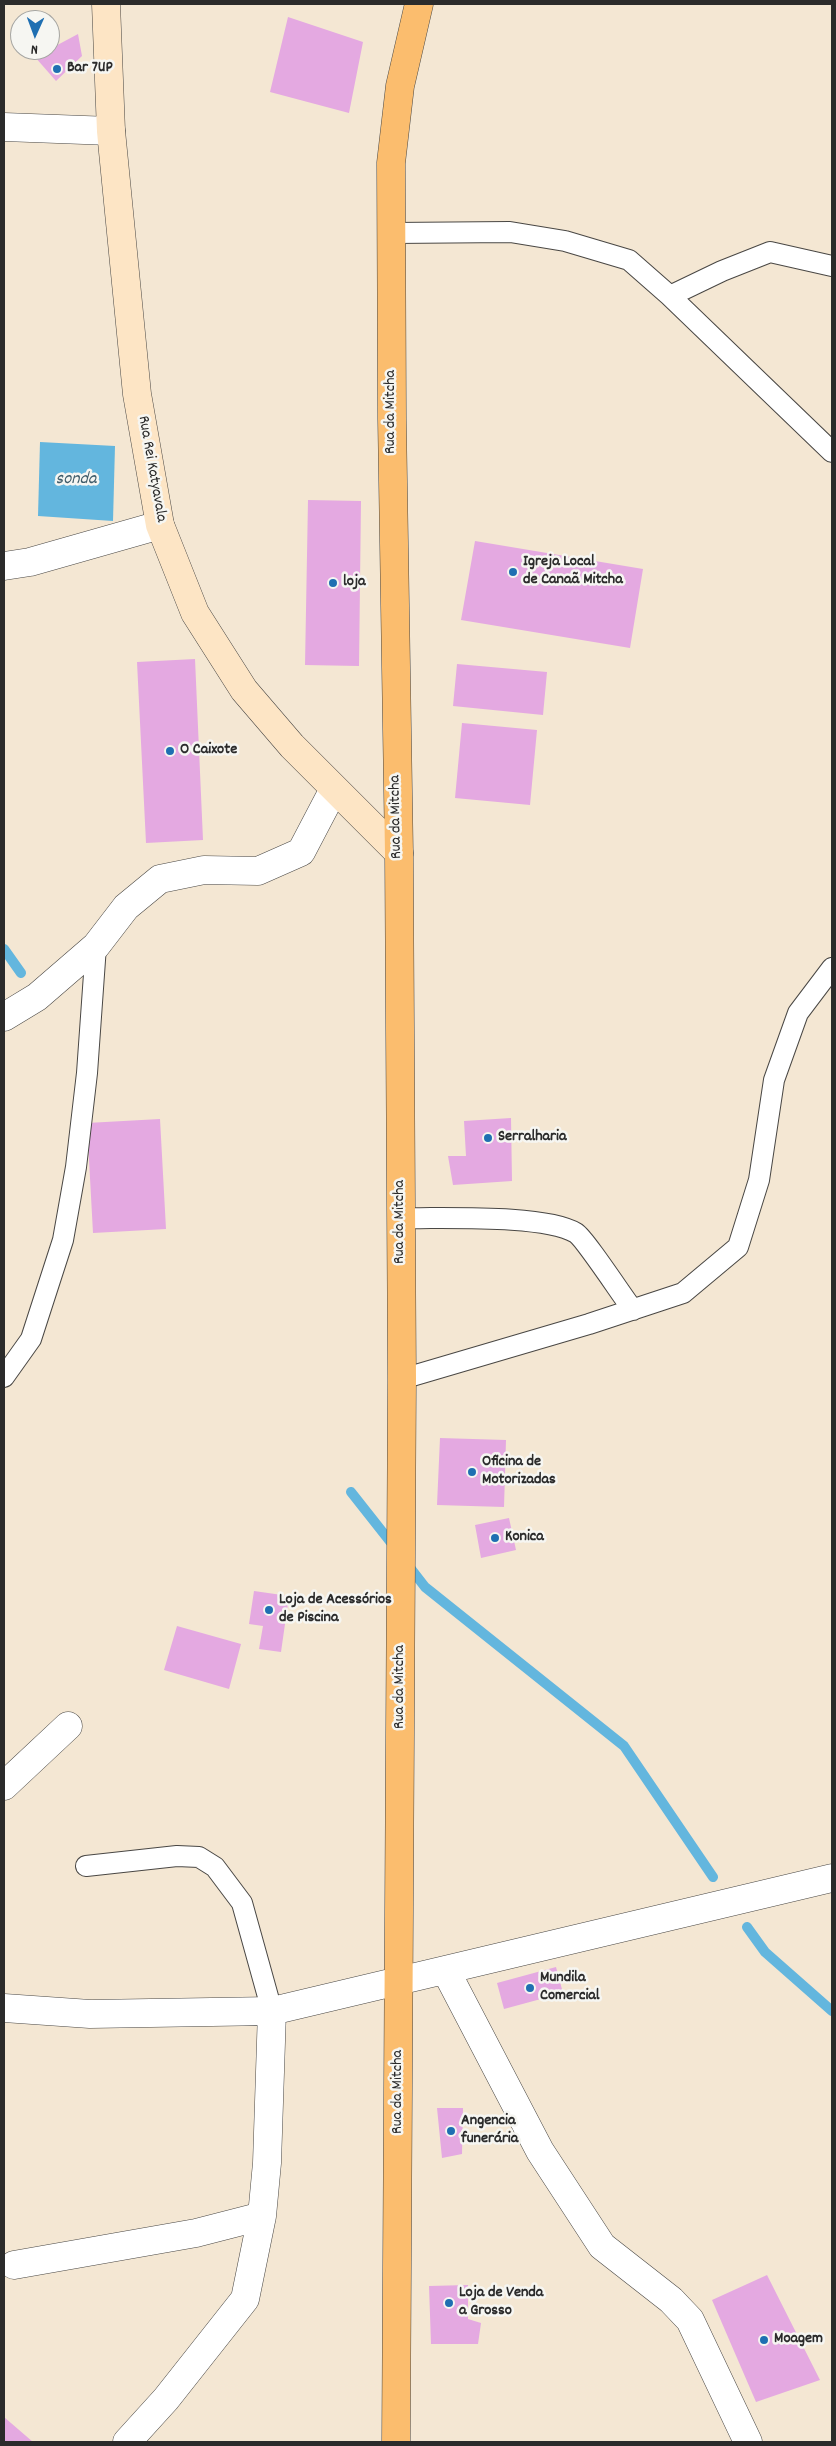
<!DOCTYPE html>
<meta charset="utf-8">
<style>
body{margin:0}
#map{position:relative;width:836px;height:2446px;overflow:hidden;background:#f4e7d3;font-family:Dekko,sans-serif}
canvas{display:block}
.frame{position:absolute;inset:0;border:5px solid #2b2b2b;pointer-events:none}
.north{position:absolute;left:10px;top:10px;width:50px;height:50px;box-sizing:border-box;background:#f6f6f2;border:1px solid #a5a5a2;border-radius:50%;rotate:182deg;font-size:14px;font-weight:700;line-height:20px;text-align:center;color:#2b2b2b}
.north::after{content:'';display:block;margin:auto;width:18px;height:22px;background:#1f6fb2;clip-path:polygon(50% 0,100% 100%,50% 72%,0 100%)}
</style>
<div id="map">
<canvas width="836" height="2446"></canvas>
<div class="frame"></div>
<div class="north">N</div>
</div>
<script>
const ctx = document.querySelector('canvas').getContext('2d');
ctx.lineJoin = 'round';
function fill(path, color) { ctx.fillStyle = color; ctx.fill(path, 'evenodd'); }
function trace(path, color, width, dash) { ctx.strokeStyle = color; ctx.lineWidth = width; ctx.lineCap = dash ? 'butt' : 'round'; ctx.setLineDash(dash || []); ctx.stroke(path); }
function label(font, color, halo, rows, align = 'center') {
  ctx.font = font + ' Dekko,sans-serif'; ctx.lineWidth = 5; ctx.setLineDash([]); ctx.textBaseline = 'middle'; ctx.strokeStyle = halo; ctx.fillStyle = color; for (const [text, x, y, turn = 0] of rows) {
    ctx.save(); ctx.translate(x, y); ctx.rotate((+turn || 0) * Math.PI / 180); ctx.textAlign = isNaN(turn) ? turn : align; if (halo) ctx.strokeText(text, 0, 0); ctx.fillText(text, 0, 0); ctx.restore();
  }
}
const water = new Path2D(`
 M40,442L115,446L113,521L38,516Z`);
const stream = new Path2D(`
 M4,949L21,973
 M351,1492L396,1549
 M408,1565L425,1587L624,1746L713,1877
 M747,1927L765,1952L832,2011`);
const building = new Path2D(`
 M288,17L363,42L349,113L270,92Z
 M78,34L82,56L56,81L35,57Z
 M308,500L361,501L359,666L305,665Z
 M475,541L643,569L630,648L461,620Z
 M195,659L203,840L146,843L137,662Z
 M457,664L547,672L543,715L453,706Z
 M462,723L537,730L530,805L455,798Z
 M511,1118L512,1181L453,1185L448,1156H466L464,1121Z
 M160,1119L166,1229L93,1233L87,1123Z
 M440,1438L506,1440L504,1507L437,1505Z
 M509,1518L516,1550L481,1558L475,1525Z
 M254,1591L289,1596L281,1652L259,1649L263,1626L249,1624Z
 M177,1626L241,1644L229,1689L164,1670Z
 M556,1967L563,1993L504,2009L497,1983Z
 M437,2108H463L462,2154L442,2158Z
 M767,2275L820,2380L756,2402L712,2300Z
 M468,2285V2319L481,2323L478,2344H431L429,2286Z
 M4,2417L33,2442H4Z`);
const lane = new Path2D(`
 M393,233L510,232L565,241L629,260L670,296L832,452
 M670,296L722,271L770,252L832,266
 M401,1218C441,1219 544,1214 576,1233C585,1239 623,1297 633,1310
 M4,1377L31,1339L63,1240L76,1167L87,1073L96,946
 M402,1379L589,1324L683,1293L738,1247L759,1180L774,1080L798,1013L832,968
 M86,1866L177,1856L199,1857L215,1867L242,1903L272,2011`);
const street = new Path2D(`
 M4,127L111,131
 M4,566L30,562L160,525
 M4,1017L37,997L96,946L126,907L160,879L204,870L258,871L301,852L334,789
 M4,1786L68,1726
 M446,1971L540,2151L602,2246L671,2300L690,2320L748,2442
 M4,2008L90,2014L272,2011L832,1878
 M14,2265L196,2233L262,2216
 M127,2442L166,2399L245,2299L262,2216L267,2163L272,2011`);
const secondary = new Path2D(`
 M106,4L111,131L137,394L160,525L195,613L244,690L292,746L399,853`);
const primary = new Path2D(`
 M396,2442L402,1379L399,853L392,419L391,163L400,86L419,4`);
const markers = [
 [57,69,5,"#1f6fb2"],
 [513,572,5,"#1f6fb2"],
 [333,583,5,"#1f6fb2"],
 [170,751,5,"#1f6fb2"],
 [488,1138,5,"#1f6fb2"],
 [472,1472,5,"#1f6fb2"],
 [495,1538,5,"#1f6fb2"],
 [269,1610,5,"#1f6fb2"],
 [530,1988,5,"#1f6fb2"],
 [451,2131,5,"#1f6fb2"],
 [449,2303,5,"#1f6fb2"],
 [764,2340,5,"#1f6fb2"]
];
const poiNames = [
 ["Bar 7UP",67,69],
 ["Igreja Local",523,563],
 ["de Canaã Mitcha",523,581],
 ["loja",343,583],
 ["O Caixote",180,751],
 ["Serralharia",498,1138],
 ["Oficina de",482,1463],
 ["Motorizadas",482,1481],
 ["Konica",505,1538],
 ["Loja de Acessórios",279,1601],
 ["de Piscina",279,1619],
 ["Mundila",540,1979],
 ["Comercial",540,1997],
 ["Angencia",461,2122],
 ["funerária",461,2140],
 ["Loja de Venda",459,2294],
 ["a Grosso",459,2312],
 ["Moagem",774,2340]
];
const streetNames = [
 ["Rua da Mitcha",392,412,-90],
 ["Rua Rei Katyavala",151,469,80],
 ["Rua da Mitcha",397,817,-91],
 ["Rua da Mitcha",401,1222,-90],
 ["Rua da Mitcha",401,1687,-90],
 ["Rua da Mitcha",399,2092,-90]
];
const waterNames = [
 ["sonda",76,481]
];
fill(water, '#63b6de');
trace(stream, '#63b6de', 10);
fill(building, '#e4a9e1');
trace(lane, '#494744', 22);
trace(street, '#494744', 29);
trace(secondary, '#494744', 29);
trace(primary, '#494744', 29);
trace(lane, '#fff', 20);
trace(street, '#fff', 28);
trace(secondary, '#fde5c5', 28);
trace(primary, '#fbbd6e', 28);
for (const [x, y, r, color] of markers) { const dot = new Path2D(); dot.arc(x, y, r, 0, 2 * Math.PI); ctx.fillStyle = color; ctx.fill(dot); trace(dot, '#f6f6f2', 2); }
label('bold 16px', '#2b2b2b', '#f6f6f2', poiNames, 'left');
label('16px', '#2b2b2b', '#f6f6f2', streetNames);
label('italic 18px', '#3f5c6a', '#f6f6f2', waterNames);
</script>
